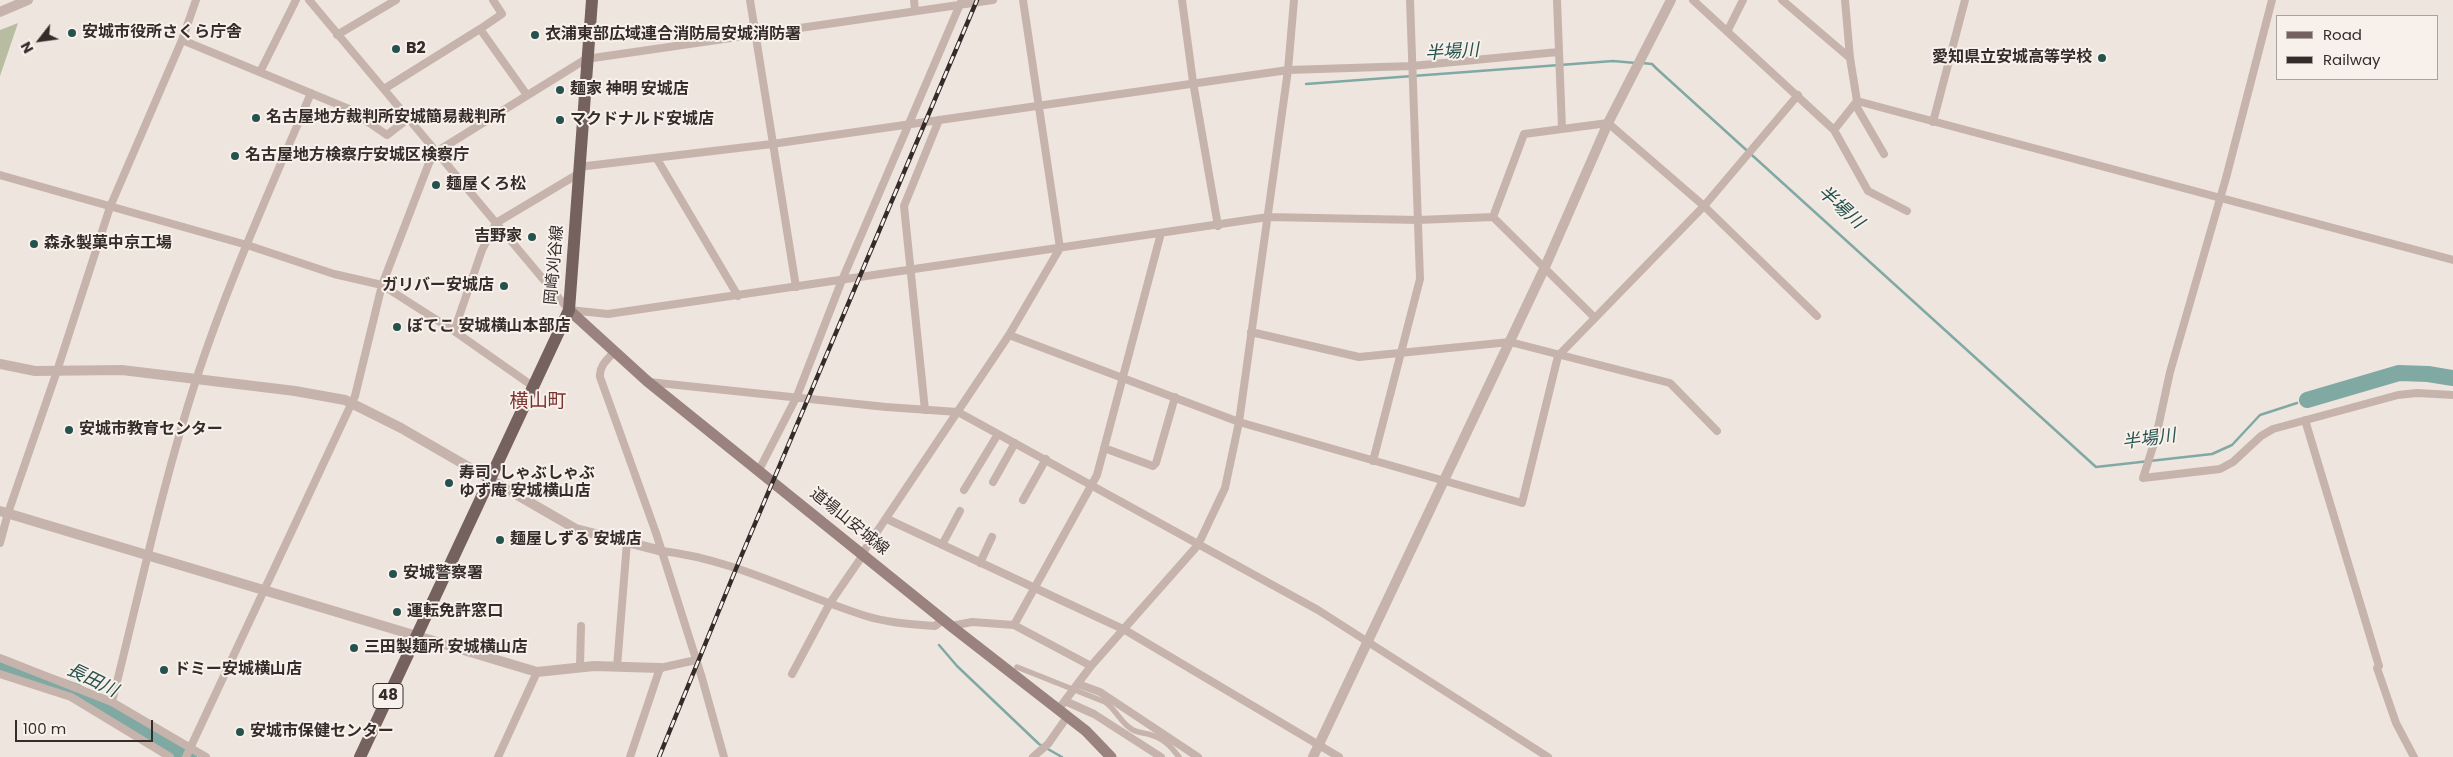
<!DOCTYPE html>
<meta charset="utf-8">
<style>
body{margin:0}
#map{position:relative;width:2453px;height:757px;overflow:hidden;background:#efe5df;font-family:Poppins,sans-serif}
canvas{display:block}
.legend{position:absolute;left:2276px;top:15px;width:162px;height:65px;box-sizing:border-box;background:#f8f0eb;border:1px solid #aaa29e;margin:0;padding:6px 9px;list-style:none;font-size:15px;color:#352c2a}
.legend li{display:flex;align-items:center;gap:10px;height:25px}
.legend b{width:25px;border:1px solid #aaa29e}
.north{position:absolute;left:15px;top:15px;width:50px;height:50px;-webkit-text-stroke:4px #f8f0eb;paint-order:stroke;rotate:240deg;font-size:14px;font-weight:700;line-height:20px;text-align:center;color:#352c2a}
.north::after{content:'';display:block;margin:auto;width:18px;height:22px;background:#352c2a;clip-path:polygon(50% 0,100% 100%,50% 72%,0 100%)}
.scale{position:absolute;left:15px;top:720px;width:138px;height:22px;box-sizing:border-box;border:2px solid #352c2a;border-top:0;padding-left:6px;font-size:15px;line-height:18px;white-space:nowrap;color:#352c2a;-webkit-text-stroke:4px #f8f0eb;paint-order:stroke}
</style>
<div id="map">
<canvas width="2453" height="757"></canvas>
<ul class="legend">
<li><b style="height:6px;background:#75615d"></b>Road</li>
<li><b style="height:6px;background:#352c2a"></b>Railway</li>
</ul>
<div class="north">N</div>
<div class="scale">100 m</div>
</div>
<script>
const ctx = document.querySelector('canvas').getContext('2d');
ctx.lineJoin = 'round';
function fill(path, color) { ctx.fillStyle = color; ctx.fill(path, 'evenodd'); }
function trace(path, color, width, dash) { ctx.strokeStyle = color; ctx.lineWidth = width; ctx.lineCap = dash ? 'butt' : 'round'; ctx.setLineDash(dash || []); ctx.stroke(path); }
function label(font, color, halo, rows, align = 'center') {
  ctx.font = font + ' Poppins,"Noto Sans JP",sans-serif'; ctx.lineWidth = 4; ctx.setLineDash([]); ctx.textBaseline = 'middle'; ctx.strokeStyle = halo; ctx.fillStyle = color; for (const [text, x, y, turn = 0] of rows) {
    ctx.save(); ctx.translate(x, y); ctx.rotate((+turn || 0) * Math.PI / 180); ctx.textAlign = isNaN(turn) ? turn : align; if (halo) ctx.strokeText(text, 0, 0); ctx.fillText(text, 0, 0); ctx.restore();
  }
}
const green = new Path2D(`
 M18,23L0,76V77V30Z`);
const stream = new Path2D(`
 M1642,63L1652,64L1657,69L2096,467L2212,454L2232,445L2260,415L2297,403
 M1306,84L1613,61L1636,63
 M939,645L957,666L1039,744L1062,757`);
const river = new Path2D(`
 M2307,400L2399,373L2428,374L2453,378
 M0,665L75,691L189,757`);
const pedestrian = new Path2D(`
 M1017,667L1105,702C1116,709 1121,724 1133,730C1137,732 1143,733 1148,734C1163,738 1170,745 1179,757`);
const minor = new Path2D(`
 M309,0L569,310L608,314L1268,217L1418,220L1493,217L1595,318
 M493,0L502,14L480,29L527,95
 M750,0L796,287
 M914,0L915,11
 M1182,0L1193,82L1218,226
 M1557,0L1562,128
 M1693,0L1834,130L1868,191L1907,211
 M1782,0L1850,58
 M2272,0L2226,178L2170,372L2156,437L2143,478L2220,469L2233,462L2261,436L2273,429L2398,395L2417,393L2453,395
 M1728,30L1743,0
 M337,35L396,0
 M182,40L349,109L387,135L409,118
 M260,72L296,0
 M384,89L480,29
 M1857,101L2453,260
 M1855,104L1884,154
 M1933,122L1965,0
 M1834,130L1857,101L1850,58L1845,0
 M657,159L738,296
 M578,167L772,144L1288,70L1412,66L1558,52
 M0,175L247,245L334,274L382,285L454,331L534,387
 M1493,217L1524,134L1608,123L1704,206L1817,316
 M454,331L482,250L496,223L578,174
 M1251,332L1359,357L1510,342L1670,383L1717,431
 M1009,335L1239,422L1522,503L1558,356L1704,206L1798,95
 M614,352C607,360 599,366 600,377L656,533L702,678L724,757
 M649,382L886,407L958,412L1318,610L1548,757
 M925,410L904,206L939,120
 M2305,420L2379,666L2377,668L2396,723L2414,757
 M1104,448L1153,466L1156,463L1175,397
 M1373,461L1420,279L1410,0
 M759,470L797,396L842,280L961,2
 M993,482L1015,443
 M964,490L998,434
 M1023,500L1046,459
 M887,519L1125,630L1339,757
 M0,543L8,513L57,371L110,207L182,40L196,0
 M942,545L960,511
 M662,551C733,559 799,595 866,616C888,623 912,624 935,626L943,620
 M862,554L1009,335L1060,248L1023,0
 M980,563L992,537
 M951,626L972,622L1014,625
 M0,658L112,702L206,757
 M1091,666L1014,625L1097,475L1161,233
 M580,667L581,626
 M617,667L627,542
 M0,674L71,697L170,757
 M792,674L830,603L863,555
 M1078,684L1100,692L1198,757
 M1065,701L1094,714L1161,757
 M112,702C139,595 162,485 196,380C228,282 271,188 311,93
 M1058,710L1091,666L1198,545L1225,488L1239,422L1288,70L1294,0
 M186,757L355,396L382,285L429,163L436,152L586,59L993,0
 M498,757L537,672
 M630,757L660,668L696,660
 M1033,757L1048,744L1067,717`);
const tertiary = new Path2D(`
 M0,12L28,0
 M0,364L35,371L122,370L295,391L345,400L401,428L576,529L662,551
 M0,511L537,672L594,666L660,668
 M1313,757L1545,267L1608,123L1671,0`);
const secondary = new Path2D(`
 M569,310L647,381L951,626L1086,731L1111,757`);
const primary = new Path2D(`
 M360,757L569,310L592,0`);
const rail = new Path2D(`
 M659,757L740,559L977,0`);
const markers = [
 [72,33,5,"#25524d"],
 [535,35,5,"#25524d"],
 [396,49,5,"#25524d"],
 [2102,58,5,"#25524d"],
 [560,90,5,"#25524d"],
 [256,118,5,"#25524d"],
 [560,120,5,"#25524d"],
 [235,156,5,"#25524d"],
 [436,185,5,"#25524d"],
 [532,237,5,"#25524d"],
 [34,244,5,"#25524d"],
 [504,286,5,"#25524d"],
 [397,327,5,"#25524d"],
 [69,430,5,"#25524d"],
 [449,483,5,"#25524d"],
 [500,540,5,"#25524d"],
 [393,574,5,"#25524d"],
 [397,612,5,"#25524d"],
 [354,648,5,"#25524d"],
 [164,670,5,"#25524d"],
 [240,732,5,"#25524d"]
];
const shields = [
 [388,696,30]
];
const shieldNames = [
 ["48",388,696]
];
const poiNames = [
 ["安城市役所さくら庁舎",82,33],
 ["衣浦東部広域連合消防局安城消防署",545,35],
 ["B2",406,49],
 ["愛知県立安城高等学校",2092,58,"right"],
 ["麺家 神明 安城店",570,90],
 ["名古屋地方裁判所安城簡易裁判所",266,118],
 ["マクドナルド安城店",570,120],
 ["名古屋地方検察庁安城区検察庁",245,156],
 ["麺屋くろ松",446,185],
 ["吉野家",522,237,"right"],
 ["森永製菓中京工場",44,244],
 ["ガリバー安城店",494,286,"right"],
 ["ぼてこ 安城横山本部店",407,327],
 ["安城市教育センター",79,430],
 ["寿司･しゃぶしゃぶ",459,474],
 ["ゆず庵 安城横山店",459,492],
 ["麺屋しずる 安城店",510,540],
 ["安城警察署",403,574],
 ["運転免許窓口",407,612],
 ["三田製麺所 安城横山店",364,648],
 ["ドミー安城横山店",174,670],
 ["安城市保健センター",250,732]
];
const streetNames = [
 ["岡崎刈谷線",555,265,-85],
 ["道場山安城線",849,522,39]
];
const waterNames = [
 ["半場川",1452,53,-4],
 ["半場川",1840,208,42],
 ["半場川",2149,440,-8],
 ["長田川",92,681,26]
];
const quarterNames = [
 ["横山町",538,402]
];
fill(green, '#b8bda1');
trace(stream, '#81a9a4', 2.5);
trace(river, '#81a9a4', 16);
trace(pedestrian, '#c6b4ac', 5.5);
trace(minor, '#c6b4ac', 8);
trace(tertiary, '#c6b4ac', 10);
trace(secondary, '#9a837e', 11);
trace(primary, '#75615d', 12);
trace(rail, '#352c2a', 4.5);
trace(rail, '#f8f0eb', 2.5, [8]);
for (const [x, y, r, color] of markers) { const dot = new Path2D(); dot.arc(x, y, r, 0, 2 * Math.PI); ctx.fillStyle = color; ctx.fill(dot); trace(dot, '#f8f0eb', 2); }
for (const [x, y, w] of shields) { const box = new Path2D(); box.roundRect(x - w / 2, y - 12.5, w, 25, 4); ctx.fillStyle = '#f8f0eb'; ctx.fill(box); trace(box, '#352c2a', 1); }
label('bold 15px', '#352c2a', null, shieldNames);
label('bold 16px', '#352c2a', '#f8f0eb', poiNames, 'left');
label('16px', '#352c2a', '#f8f0eb', streetNames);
label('italic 18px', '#25524d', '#f8f0eb', waterNames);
label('19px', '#7a342d', '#f8f0eb', quarterNames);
</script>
